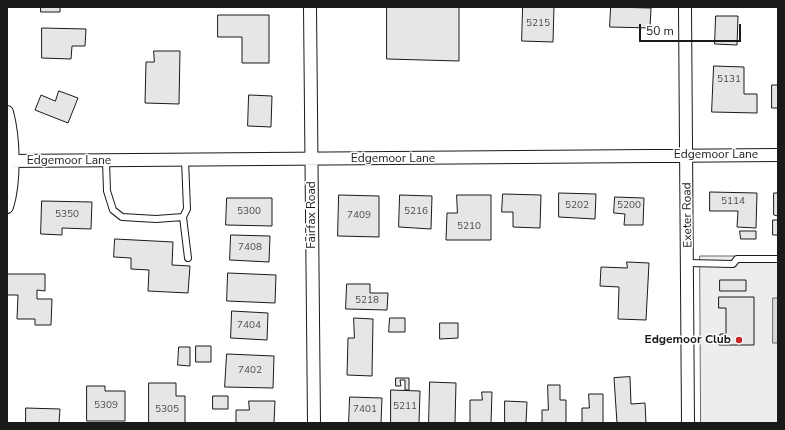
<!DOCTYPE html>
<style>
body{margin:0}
#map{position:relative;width:785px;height:430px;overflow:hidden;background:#fff;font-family:"Nunito Sans",sans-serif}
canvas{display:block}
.frame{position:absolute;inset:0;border:8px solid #1a1a1a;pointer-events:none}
.scale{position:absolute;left:639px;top:24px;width:102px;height:18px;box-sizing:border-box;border:2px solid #1a1a1a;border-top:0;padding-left:5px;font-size:12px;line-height:14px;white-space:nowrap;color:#1a1a1a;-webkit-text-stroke:3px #fff;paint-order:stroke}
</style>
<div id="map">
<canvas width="785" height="430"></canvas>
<div class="frame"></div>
<div class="scale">50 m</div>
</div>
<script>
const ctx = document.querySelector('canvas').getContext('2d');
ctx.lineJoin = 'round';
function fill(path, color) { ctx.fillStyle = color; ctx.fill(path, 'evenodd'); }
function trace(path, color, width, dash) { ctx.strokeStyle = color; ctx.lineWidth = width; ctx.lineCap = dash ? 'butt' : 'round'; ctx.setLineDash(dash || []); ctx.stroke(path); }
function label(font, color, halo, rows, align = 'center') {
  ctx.font = font + ' "Nunito Sans",sans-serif'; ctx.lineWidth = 3; ctx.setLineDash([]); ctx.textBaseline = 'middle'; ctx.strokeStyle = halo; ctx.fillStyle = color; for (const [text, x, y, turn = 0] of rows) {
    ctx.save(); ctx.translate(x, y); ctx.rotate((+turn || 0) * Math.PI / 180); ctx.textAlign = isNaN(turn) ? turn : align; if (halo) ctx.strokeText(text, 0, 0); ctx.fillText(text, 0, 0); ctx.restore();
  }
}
const built = new Path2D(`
 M700,256H778V423H701Z`);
const water = new Path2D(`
 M773,298H778V343H773Z`);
const building = new Path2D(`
 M41,7H60V12H41Z
 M387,7H459V61L387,59Z
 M523,7H554L553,42L522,41Z
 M611,7L651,8L650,28L610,27Z
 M218,15H269V63H242V37H218Z
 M716,16H738L737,45L715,44Z
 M42,28L86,29L85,46H72L71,59L42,58Z
 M154,51H180L179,104L145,103L146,62H154Z
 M714,66L744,67V94H757V113L712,112Z
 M772,85H778V108H772Z
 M59,91L78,98L68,123L35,110L41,95L55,101Z
 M249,95L272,96L271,127L248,126Z
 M710,192L757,193L756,228L737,227L738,211H710Z
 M559,193L596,194L595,219L559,217Z
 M774,193H778V216L774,215Z
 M503,194L541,195L540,228L513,227V212H502Z
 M339,195L379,196V237L338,236Z
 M400,195L432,196L431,229L399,227Z
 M457,195H491V240H446L447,213H457Z
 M615,197L644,198L643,225H624L625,214L614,213Z
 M227,198H272V226L226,225Z
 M42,201L92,202L91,229L62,228V235L41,234Z
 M773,220H778V235H773Z
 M740,231H756V239H741Z
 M231,235L270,236L269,262L230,260Z
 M115,239L173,242L172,265L190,266L188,293L148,291L149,270L131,269V258L114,257Z
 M627,262L649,263L646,320L618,319L619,287L600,286L601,267L627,268Z
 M228,273L276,275L275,303L227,301Z
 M7,274H45V291L37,290V299H52L51,325H35V319H17L18,295H7Z
 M720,280H746V291H720Z
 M347,284H370V293H388L387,310L346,309Z
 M719,297H754V345H719L720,334H726V308H719Z
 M232,311L268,313L267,340L231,338Z
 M354,318L373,319L372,376L347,375L348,338H354Z
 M390,318H405V332H389Z
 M440,323H458V338L440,339Z
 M196,346H211V362H196Z
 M179,347H190V366L178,365Z
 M227,354L274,356L273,388L225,387Z
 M630,377L631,404L645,403L646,423H617L614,378Z
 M396,378H409V390H405V380H400L401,386H396Z
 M430,382L456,383L455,423H429Z
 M149,383H176V396H185V423H149Z
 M548,385H560V400H566V423H542V410H548Z
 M87,386H105V391H125V421H87Z
 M391,390L420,391L419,423H391Z
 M482,392H492L491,423H470V400H482Z
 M589,394H603V423H582V408H589Z
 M213,396H228V409H213Z
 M350,397L382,398L381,423H349Z
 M249,401H275L274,423H236V410H249Z
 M505,401L527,402L526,423H505Z
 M26,408L60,409L59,423H26Z`);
const service = new Path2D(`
 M106,161L107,191L113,210L122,217L156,219L183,217L187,209L185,160
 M183,217L188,258
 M688,263L733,264L737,259H778`);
const minor = new Path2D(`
 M310,7L314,423
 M685,7L688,423
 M7,112C14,138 15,181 7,207
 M7,161L778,155`);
const markers = [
 [739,340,4,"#c62828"]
];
const numberNames = [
 ["5215",538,24],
 ["5131",729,80],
 ["5114",733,202],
 ["5202",577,206],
 ["5200",629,206],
 ["5300",249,212],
 ["5216",416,212],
 ["5350",67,215],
 ["7409",359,216],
 ["5210",469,227],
 ["7408",250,248],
 ["5218",367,301],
 ["7404",249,326],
 ["7402",250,371],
 ["5309",106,406],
 ["5211",405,407],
 ["5305",167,410],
 ["7401",365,410]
];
const streetNames = [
 ["Edgemoor Lane",716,155],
 ["Edgemoor Lane",393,159],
 ["Edgemoor Lane",69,161],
 ["Fairfax Road",312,215,-90],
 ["Exeter Road",688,215,-91]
];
const poiNames = [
 ["Edgemoor Club",731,340]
];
fill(built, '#ededed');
trace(built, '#6a6a6a', 1);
fill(water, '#d7d7d7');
trace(water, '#6a6a6a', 1);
fill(building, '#e6e6e6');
trace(building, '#1a1a1a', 1);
trace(service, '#1a1a1a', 8);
trace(minor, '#1a1a1a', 14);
trace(service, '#fff', 6);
trace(minor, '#fff', 12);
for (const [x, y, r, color] of markers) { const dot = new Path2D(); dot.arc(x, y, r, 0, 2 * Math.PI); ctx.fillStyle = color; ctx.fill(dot); trace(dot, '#fff', 1.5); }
label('10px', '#4d4d4d', null, numberNames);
label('12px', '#1a1a1a', '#fff', streetNames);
label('bold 12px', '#1a1a1a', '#fff', poiNames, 'right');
</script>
